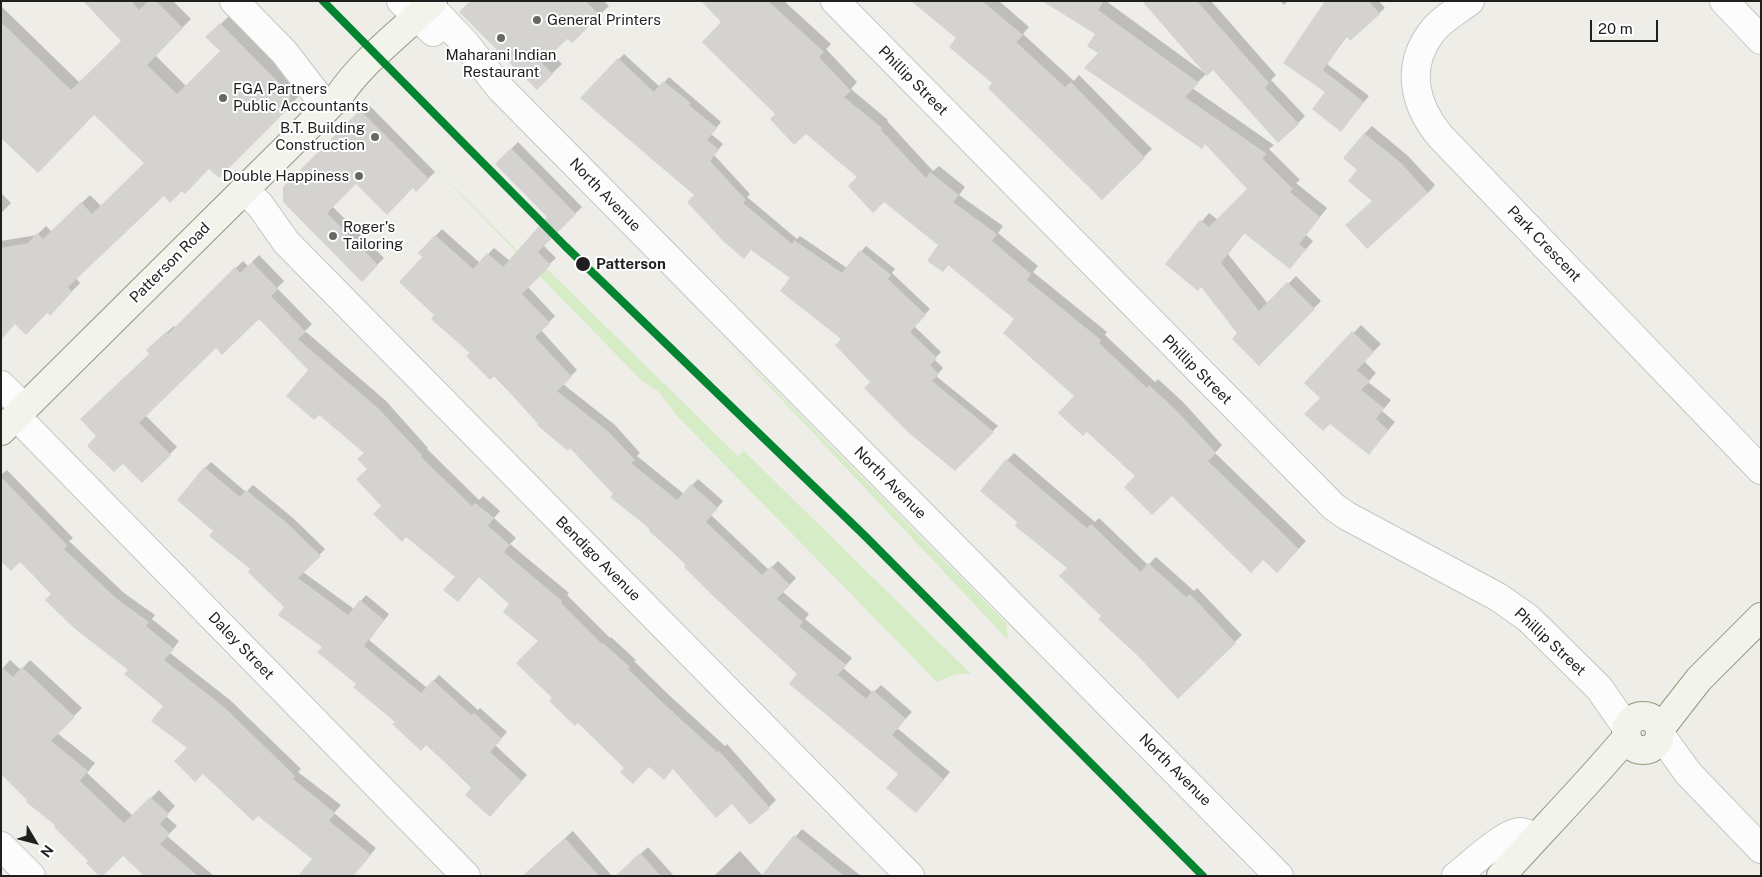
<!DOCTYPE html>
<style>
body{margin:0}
#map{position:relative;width:1762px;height:877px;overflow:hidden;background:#eeede8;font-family:"Public Sans",sans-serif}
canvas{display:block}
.frame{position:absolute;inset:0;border:2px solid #1f1f1f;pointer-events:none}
.north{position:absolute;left:10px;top:817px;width:50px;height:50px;-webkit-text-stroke:4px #fff;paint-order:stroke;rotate:127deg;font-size:14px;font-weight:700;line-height:20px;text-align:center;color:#1f1f1f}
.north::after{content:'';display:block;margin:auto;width:18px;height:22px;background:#1f1f1f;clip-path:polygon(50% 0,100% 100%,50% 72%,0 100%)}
.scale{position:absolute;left:1590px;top:20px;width:68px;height:22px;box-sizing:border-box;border:2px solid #1f1f1f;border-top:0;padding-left:6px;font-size:15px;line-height:18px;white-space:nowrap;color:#1f1f1f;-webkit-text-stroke:4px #fff;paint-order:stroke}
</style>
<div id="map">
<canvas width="1762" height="877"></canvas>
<div class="frame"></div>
<div class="north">N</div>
<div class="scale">20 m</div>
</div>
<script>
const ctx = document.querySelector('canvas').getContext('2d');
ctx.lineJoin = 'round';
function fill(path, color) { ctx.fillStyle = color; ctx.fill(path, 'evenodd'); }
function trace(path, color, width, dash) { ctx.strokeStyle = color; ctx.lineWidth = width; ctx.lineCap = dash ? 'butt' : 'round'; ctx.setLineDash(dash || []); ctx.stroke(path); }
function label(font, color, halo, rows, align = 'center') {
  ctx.font = font + ' "Public Sans",sans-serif'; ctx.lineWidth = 4; ctx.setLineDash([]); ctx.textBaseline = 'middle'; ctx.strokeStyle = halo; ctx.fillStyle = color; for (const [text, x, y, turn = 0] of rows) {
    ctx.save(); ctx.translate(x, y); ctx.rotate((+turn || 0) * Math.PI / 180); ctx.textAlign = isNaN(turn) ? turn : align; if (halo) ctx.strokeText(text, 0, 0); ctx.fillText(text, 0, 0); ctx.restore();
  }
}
const grass = new Path2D(`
 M415,148L541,274L547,269L738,456L744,451L971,674H956L937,682L677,416L659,392L641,380Z
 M719,333L1006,623L1008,640Z`);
const shadow = new Path2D(`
 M85,1H173L191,19L155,55L186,86L221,51L207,37L229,16L298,85V97L219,177L209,168L182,189L164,195L76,278L80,283L50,314L1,268V241L37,235L46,226L52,232L90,195L102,207L146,163L94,113L1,134V6L80,83L123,41Z
 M472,1H604L609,6L572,41L567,37L551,53L562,64L537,88Z
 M703,1H784L831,44L826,49L857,82L851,89L888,120L887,121L933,171L939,166L965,187L959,195L1003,226L998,233L1038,266L1033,272L1107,332L1105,335L1155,382L1158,379L1183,402L1222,445L1215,453L1306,541L1277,572L1263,559L1172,494L1137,476L1016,319L949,264L943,271L939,245L806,132L777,114L723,22Z
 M916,1H999L1029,27L1023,34L1074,81L1079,75L1152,149L1102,198L994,83L958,38Z
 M1044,1H1106L1206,74L1192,88L1274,145L1269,149L1300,180L1296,183L1327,208L1306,235L1313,241L1297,260L1245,232L1228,254L1268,304L1296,276L1321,301L1259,364L1239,333L1201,286L1166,264L1209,213L1218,220L1248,189L1206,143L1202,148L1100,53L1097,34Z
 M1144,1H1211L1276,75L1271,80L1305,116L1298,123L1213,68Z
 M1280,1H1288L1284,5Z
 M1326,1H1379L1385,8L1350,40L1347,36L1327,64L1369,96L1341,130L1326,92L1284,63Z
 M624,54L660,87L669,77L721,122L711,134L723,144L714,155L750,194L747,197L797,239L800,236L847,268L866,246L895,269L892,273L930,309L914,326L941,352L934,359L943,368L936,376L998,426L954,469L872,382L843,339L792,277L752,249L696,195L582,98Z
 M368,104L435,172L416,190L413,187L356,182L332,206L384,258L362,280L284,188Z
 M1372,126L1408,156L1435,185L1428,193L1373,200L1364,134Z
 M518,142L582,207L543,245L556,258L527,286L555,316L541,330L577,370L563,384L615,425L640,453L637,456L684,494L698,479L723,501L711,515L769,570L778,561L796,578L783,592L809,614L805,619L852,658L843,668L873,693L881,685L912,712L897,728L950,772L922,805L899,774L614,494L570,447L540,424L436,315L424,257L420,253L442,229L480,263L494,248L510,261L549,217L496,164Z
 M1,193L11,203L1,213Z
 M259,255L284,281L277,288L312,324L305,331L386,401L428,448L427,449L479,500L483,496L500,511L494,518L516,538L510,544L569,593L567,595L610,638L611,637L636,660L634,661L670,696L725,746L727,744L776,800L769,807L751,823L732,802L673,768L650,765L626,768L553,698L540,641L511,604L479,576L456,577L383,506L368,469L365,453L309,370L259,317L216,346L145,415L177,447L142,481L98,436L151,354L155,343L174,326L176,328L243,261L248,266Z
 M1361,325L1381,344L1364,361L1376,373L1368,382L1391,400L1382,411L1395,422L1376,445L1306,383Z
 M1014,453L1095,522L1099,518L1148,565L1156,557L1194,591L1197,588L1242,635L1178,697L1102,616L1069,568L1019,522L1007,460Z
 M211,462L246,492L253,485L293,518L325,549L303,572L354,609L366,595L389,614L369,640L427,688L439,675L478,710L480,708L507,732L495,745L527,775L495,810L426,744L397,722L358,683L215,530L205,468Z
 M7,470L73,538L69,541L124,593L155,615L152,619L179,641L170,653L230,700L301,769L298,772L341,805L334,813L376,848L353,876L314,858L189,748L164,706L130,669L20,560H1V475Z
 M10,660L21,670L30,660L82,708L57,733L95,763L87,773L133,816L159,790L175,806L166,816L177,826L167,836L214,876H146L123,854L90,861L57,825L1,670Z
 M802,829L861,876H714L740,851L763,876Z
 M573,831L612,876H539V861Z
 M648,847L674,876H616Z`);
const building = new Path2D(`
 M83,1H131L139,10L148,1H156L183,28L147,65L177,94L220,51L205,37L220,23L290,94V107L219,178L209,169L185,194L182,191L170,203L164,196L68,287L72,292L50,316L47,313L26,335L15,324L1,340V248L28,243L37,233L43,239L81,202L92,214L144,163L94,115L38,173L1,138V22L71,90L121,41Z
 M470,1H586L600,16L572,43L567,39L542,63L553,74L537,90L459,12Z
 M701,1H768L824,52L819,57L851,91L844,97L882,128L881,130L926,178L930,172L959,195L953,202L997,234L992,241L1031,274L1027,280L1101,340L1099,343L1147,388L1149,385L1176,410L1216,453L1208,461L1299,549L1277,573L1263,560L1251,573L1172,496L1152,515L1124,487L1135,476L1087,432L1083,436L1058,413L1074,396L1003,333L1014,319L948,265L943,272L927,261L938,245L884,202L873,213L848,186L857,177L806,134L794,145L770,119L775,114L702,42L721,22Z
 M911,1H982L1023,35L1016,42L1065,87L1071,82L1145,158L1102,200L988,88L992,83L949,47L956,38Z
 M1042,1H1104L1098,10L1199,83L1185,97L1267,154L1262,158L1293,189L1290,192L1320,217L1299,244L1306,249L1290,269L1244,233L1221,263L1259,311L1287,282L1315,309L1259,366L1232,339L1237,333L1201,287L1198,291L1165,264L1200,220L1209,227L1247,189L1205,144L1202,149L1084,68L1098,53L1087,46L1095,34Z
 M1142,1H1197L1269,83L1265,88L1299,124L1278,143L1213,70L1207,76Z
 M1325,1H1369L1380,14L1350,41L1346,36L1323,70L1364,102L1341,132L1312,109L1325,92L1283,63Z
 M618,58L654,92L663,81L691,103L689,105L717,128L707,140L719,150L710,161L746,200L743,203L792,244L794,240L842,273L860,250L891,275L888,279L926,315L910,332L937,358L930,365L939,374L932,381L994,432L955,471L909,433L864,388L870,382L835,345L841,339L780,291L790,278L751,250L744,259L724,242L687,202L694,195L580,98Z
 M360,110L429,179L416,192L413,188L387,215L356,184L327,213L378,265L362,282L283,202V187Z
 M1364,133L1401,163L1428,193L1367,249L1345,225L1372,201L1348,181L1357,170L1343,158Z
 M511,148L576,214L538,252L551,265L522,294L550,323L535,337L572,377L557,391L609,432L635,460L631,463L677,500L691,484L718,508L706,522L762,575L771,566L790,585L777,599L803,622L799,626L846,665L838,675L866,699L873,690L906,719L892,735L944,780L916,813L886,788L898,774L789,684L797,674L711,594L684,567L686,564L649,531L650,529L610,497L613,494L570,448L568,451L537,425L538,424L495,376L490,380L466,356L470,353L431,319L434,315L399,282L422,257L418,253L435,235L473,269L487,253L503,267L547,217L495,164Z
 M252,262L278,289L271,296L306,332L298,339L379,409L422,455L421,457L472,506L475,503L494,518L488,526L510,545L504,552L562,601L561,603L602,644L603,643L630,667L628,669L663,703L717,752L719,751L770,808L750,825L732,804L716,818L673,769L664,780L649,767L633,784L620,772L624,768L578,723L575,726L549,701L552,698L516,663L538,641L503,612L509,604L479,577L458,602L443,590L455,577L406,537L402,542L373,514L381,506L356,479L367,469L357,459L364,453L319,415L314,420L286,396L308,370L259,319L222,355L216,348L139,423L171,455L142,483L123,464L114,472L87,446L96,436L80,419L149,354L146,350L166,332L168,334L235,267L240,273Z
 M1352,331L1374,352L1357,370L1370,381L1361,390L1384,408L1376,419L1388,430L1369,455L1330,424L1323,431L1304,414L1320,398L1304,383Z
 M1006,459L1087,528L1091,524L1141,572L1148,563L1186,597L1190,594L1236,643L1178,699L1140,658L1098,619L1101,616L1059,576L1067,568L1015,526L1017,522L980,491Z
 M204,467L240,497L246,490L287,523L321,556L298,578L348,615L360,600L384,620L364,646L421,693L433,680L471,715L474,713L502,739L490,752L522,781L490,817L465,795L472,787L426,745L421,751L392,724L395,722L353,687L356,684L317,652L322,647L278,615L284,607L248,572L250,569L209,536L213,531L177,500Z
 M1,477L67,545L64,549L117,599L149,622L146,626L174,649L164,660L223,706L295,776L293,779L335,813L329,821L371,855L353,876H298L312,859L258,816L253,821L203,774L195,782L174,761L187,748L151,721L163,706L124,674L128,670L74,628L45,600L51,594L20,562L11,571L1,561Z
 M1,667L13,677L22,667L75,717L51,741L88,771L80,781L124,823L150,797L169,814L160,824L170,834L160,844L198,876H144L123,856L103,876H99L86,863L88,861L54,827L55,825L26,802L27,800L1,774Z
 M794,835L844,876H761Z
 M565,838L599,876H522Z
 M640,853L661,876H615Z`);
const street = new Path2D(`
 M234,1L284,52L327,108
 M401,1L433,32
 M425,1L465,43L501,89L1279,876
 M835,1L1334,507L1347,516L1498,597L1528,618L1599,688L1627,728
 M1470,1C1457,11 1440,20 1431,33C1405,68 1415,106 1440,136L1761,470
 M1724,1L1761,40
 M244,190L260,205L286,242L910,876
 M1,385L24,408
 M16,416L466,876
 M1660,734L1688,773L1761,849
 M1,846L31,876
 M1456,876C1469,866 1505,832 1520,832C1525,832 1530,835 1535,837`);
const secondary = new Path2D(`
 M1,431L339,96C365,58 401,33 433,1
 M1626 733a17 17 0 1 1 34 0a17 17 0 1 1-34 0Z
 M1660,729L1699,679L1761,617
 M1501,876C1543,829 1587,785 1627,737`);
const rail1 = new Path2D(`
 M323,1L565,246L865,536L1203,876`);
const markers = [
 [537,20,5,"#676765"],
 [501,38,5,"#676765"],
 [223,98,5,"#676765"],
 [375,137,5,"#676765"],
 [359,176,5,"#676765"],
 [333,236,5,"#676765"],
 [583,264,8,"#1f1f1f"]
];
const poiNames = [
 ["General Printers",547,20],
 ["Maharani Indian",501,55,"center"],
 ["Restaurant",501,72,"center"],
 ["FGA Partners",233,89],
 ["Public Accountants",233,106],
 ["B.T. Building",365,128,"right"],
 ["Construction",365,145,"right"],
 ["Double Happiness",349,176,"right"],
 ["Roger's",343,227],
 ["Tailoring",343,244]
];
const streetNames = [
 ["Phillip Street",913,81,45],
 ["North Avenue",605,195,46],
 ["Park Crescent",1544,244,46],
 ["Patterson Road",170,263,-45],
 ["Phillip Street",1197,370,45],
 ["North Avenue",890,483,45],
 ["Bendigo Avenue",598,559,45],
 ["Phillip Street",1550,642,43],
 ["Daley Street",241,646,46],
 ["North Avenue",1175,770,45]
];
const stopNames = [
 ["Patterson",596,264]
];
fill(grass, '#d6ecc6');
fill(shadow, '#0003');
fill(building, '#d5d3cf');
trace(street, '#c6c6c4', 30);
trace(secondary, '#94997f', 30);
trace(street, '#fcfcfc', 28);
trace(secondary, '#f2f4eb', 28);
trace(rail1, '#028430', 8);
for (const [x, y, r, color] of markers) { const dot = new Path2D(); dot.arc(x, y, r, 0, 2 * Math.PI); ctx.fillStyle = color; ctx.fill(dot); trace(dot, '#fff', 2); }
label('15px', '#1f1f1f', '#fff', poiNames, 'left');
label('15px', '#1f1f1f', '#fff', streetNames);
label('bold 15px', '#1f1f1f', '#fff', stopNames, 'left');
</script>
